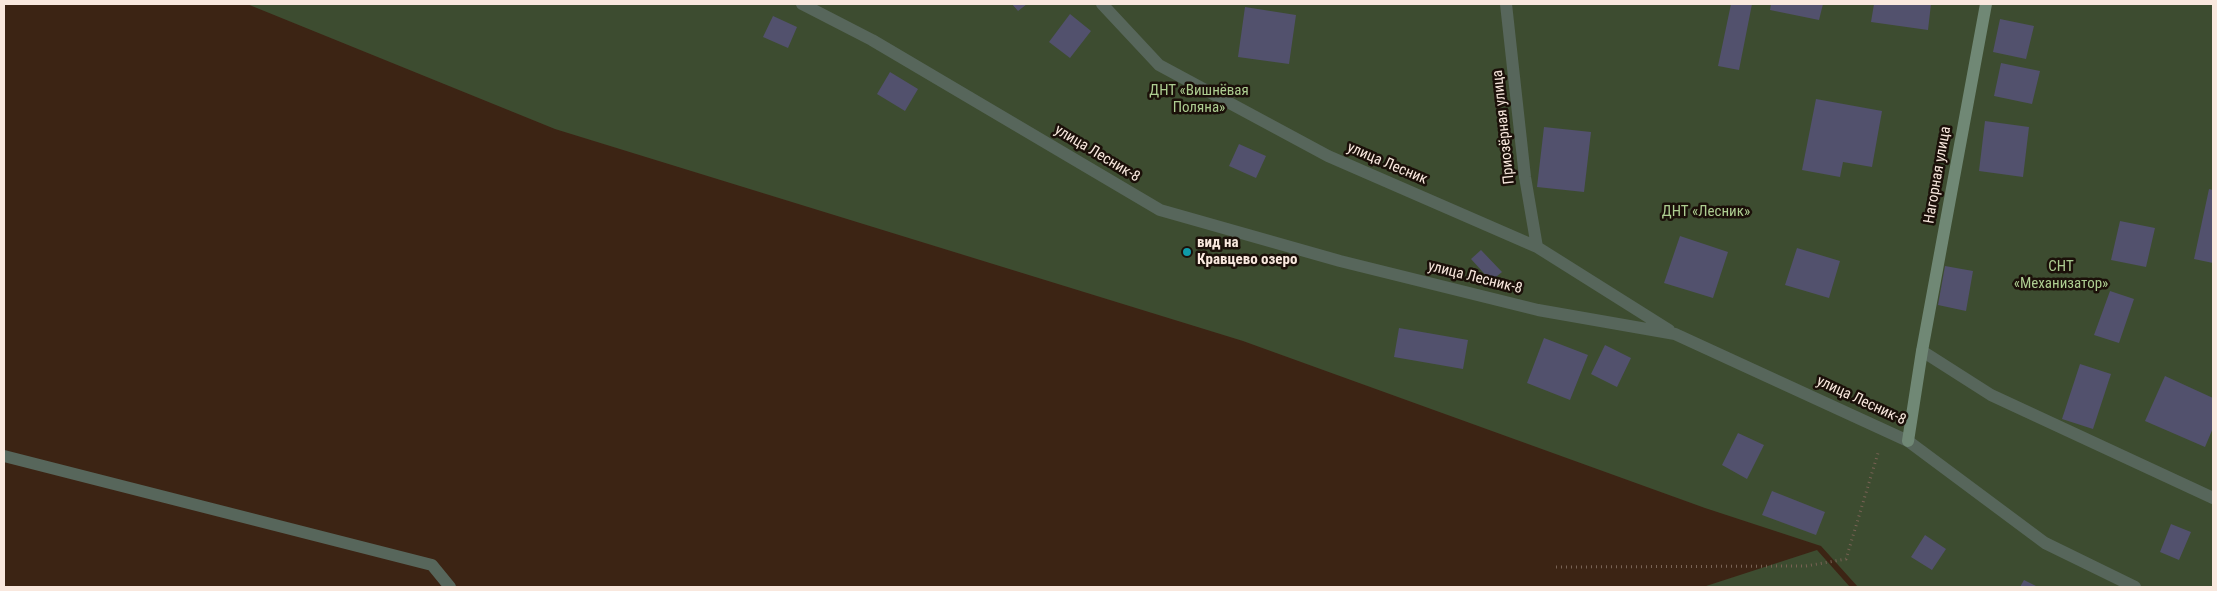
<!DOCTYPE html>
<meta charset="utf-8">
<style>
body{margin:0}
#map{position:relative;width:2217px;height:591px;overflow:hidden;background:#3c2414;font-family:"Roboto Condensed",sans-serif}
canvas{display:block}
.frame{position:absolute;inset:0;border:5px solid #f9e8de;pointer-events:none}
</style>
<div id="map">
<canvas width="2217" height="591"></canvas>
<div class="frame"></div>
</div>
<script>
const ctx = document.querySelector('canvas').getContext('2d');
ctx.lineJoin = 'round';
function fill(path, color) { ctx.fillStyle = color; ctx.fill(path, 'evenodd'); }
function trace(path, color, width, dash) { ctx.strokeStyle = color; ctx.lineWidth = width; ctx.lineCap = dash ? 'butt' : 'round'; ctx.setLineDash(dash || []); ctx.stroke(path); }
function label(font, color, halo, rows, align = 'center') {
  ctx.font = font + ' "Roboto Condensed",sans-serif'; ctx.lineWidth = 5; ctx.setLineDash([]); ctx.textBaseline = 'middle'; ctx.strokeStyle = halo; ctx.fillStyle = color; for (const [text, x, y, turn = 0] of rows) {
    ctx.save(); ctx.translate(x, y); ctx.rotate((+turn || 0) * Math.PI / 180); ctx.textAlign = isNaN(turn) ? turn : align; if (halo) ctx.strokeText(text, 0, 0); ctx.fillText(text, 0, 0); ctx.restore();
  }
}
const green = new Path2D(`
 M247,4H2213V587H1858L1821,546L1705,508L1243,341L555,129Z
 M1817,550L1850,587H1703Z`);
const building = new Path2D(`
 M1012,4H1027L1018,11Z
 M1731,4H1752L1739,70L1718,66Z
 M1771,4H1823L1819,20L1770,10Z
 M1874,4H1931L1928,30L1871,22Z
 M1245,7L1296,15L1289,64L1238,57Z
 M1070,14L1091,31L1070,58L1049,42Z
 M773,16L797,27L788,48L763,37Z
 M2000,19L2034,26L2026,59L1993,52Z
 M2001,63L2040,71L2032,104L1994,96Z
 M890,72L918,89L905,111L877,94Z
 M1816,99L1882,111L1872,167L1843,162L1840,177L1802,170Z
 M1985,121L2029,127L2023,177L1979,171Z
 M1544,127L1591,132L1584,192L1537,187Z
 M1239,144L1266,156L1256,178L1229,166Z
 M2209,189L2213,190V263L2194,259Z
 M2120,221L2155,228L2146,267L2111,260Z
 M1680,236L1728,252L1713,298L1664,283Z
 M1797,248L1840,261L1829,298L1785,285Z
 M1481,250L1502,272L1491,281L1471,259Z
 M1945,266L1973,271L1966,311L1938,305Z
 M2110,291L2134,299L2119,343L2094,335Z
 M1399,328L1468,340L1463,369L1394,357Z
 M1544,338L1588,355L1570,400L1527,383Z
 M1605,345L1631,358L1617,387L1591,374Z
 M2080,364L2111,374L2093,429L2062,419Z
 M2165,376L2213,398V428L2205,447L2145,421Z
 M1738,433L1764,445L1747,479L1722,465Z
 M1772,491L1825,512L1816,535L1762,515Z
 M2171,524L2191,532L2179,560L2160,552Z
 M1925,535L1946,549L1932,570L1911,557Z
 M2024,580L2038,587H2020Z`);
const path = new Path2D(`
 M1556,567L1806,566L1846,559L1878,453`);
const street = new Path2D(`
 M802,4L872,40L1160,210L1340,261L1538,310L1675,334L1908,441L2045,543L2135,587
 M1102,4L1159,65L1328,156L1537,247L1669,330
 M1506,4L1525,177L1537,247
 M1922,351L1991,395L2213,498
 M4,456L432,565L450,587`);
const secondary = new Path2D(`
 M1908,441L1922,351L1986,4`);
const markers = [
 [1187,252,5,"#0f9aa8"]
];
const parkNames = [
 ["ДНТ «Вишнёвая",1199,91],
 ["Поляна»",1199,108],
 ["ДНТ «Лесник»",1706,212],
 ["СНТ",2061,267],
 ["«Механизатор»",2061,284]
];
const streetNames = [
 ["Приозёрная улица",1504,127,-96],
 ["улица Лесник-8",1097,154,31],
 ["улица Лесник",1387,164,23],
 ["Нагорная улица",1938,175,-80],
 ["улица Лесник-8",1475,278,14],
 ["улица Лесник-8",1861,401,25]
];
const poiNames = [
 ["вид на",1197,243],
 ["Кравцево озеро",1197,260]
];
fill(green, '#3d4c30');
fill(building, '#52516d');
trace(path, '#786254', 3, [1, 4]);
trace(street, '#57665b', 12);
trace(secondary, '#708875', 12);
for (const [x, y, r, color] of markers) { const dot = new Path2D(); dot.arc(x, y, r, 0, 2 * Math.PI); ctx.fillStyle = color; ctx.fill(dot); trace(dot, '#1b1009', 2); }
label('15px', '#adcd91', '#1b1009', parkNames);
label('15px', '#f9e8de', '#1b1009', streetNames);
label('bold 15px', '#f9e8de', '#1b1009', poiNames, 'left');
</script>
